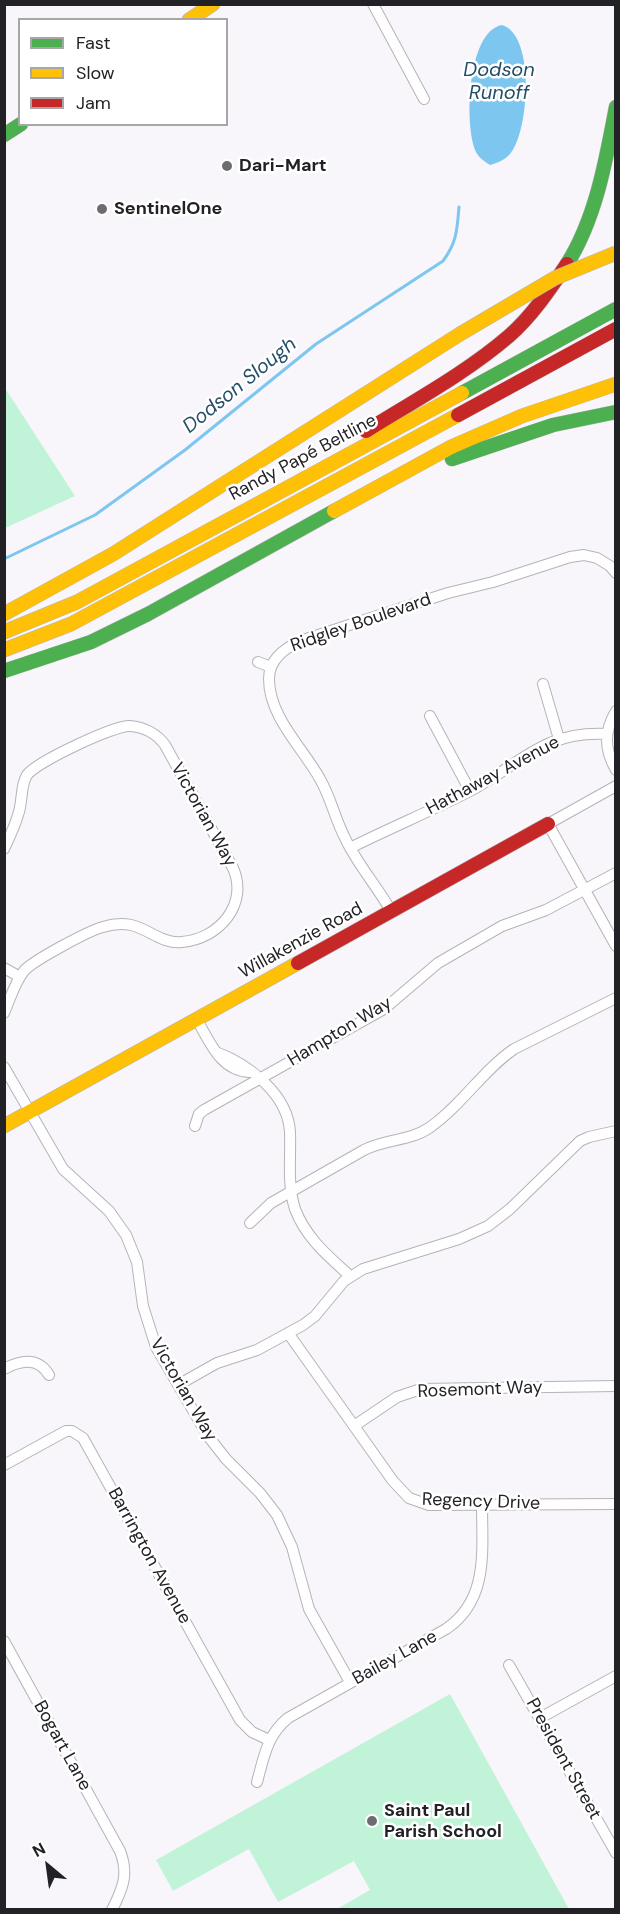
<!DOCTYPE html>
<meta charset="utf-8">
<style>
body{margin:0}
#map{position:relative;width:620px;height:1914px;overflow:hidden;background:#f8f6fb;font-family:"DM Sans",sans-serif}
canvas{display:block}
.frame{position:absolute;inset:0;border:6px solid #222125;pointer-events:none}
.legend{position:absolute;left:18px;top:18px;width:210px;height:108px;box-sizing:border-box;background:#fff;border:2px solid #a7a6a8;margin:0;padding:8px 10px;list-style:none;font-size:18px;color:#222125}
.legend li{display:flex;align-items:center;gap:12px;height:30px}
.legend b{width:30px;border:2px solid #a7a6a8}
.north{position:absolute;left:18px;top:1836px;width:60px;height:60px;-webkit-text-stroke:4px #fff;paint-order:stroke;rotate:331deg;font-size:16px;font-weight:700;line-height:24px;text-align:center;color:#222125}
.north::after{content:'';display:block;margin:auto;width:21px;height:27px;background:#222125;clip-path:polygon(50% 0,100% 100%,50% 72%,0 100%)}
</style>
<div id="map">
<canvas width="620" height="1914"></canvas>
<div class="frame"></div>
<ul class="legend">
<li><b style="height:8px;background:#4caf50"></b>Fast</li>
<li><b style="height:8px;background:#ffc107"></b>Slow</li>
<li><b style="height:8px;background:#c62828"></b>Jam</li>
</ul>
<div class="north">N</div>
</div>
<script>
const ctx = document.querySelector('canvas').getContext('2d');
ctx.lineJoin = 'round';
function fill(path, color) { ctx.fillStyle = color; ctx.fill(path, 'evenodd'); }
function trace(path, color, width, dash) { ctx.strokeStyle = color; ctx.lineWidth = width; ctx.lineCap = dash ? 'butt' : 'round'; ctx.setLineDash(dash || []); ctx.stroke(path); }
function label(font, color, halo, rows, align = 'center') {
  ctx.font = font + ' "DM Sans",sans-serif'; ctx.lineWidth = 5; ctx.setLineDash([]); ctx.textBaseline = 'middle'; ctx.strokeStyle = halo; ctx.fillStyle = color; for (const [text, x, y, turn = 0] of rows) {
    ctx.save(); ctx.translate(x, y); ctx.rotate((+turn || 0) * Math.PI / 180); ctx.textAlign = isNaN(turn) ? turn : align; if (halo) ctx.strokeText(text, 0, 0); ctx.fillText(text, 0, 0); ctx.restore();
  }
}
const green = new Path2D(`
 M5,388L75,496L5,528H4Z
 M450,1694L569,1909H337L370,1890L354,1861L278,1902L249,1849L173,1891L156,1860Z`);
const water = new Path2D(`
 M502,25C536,35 529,133 510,154C505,160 497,163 490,165C484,161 479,158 476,152C464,126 467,31 502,25Z`);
const stream = new Path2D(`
 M4,559L95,515L185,450L316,344L443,261C457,242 457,230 459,207`);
const street = new Path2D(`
 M373,4L424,99
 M258,662L271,667
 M543,684L559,739
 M616,711C604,731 604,749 616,770
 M430,716L470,791
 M616,786L548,824L616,946
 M350,848C390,828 431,811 470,791C521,764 543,731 606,734
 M4,849C9,838 15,826 18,815C23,802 20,786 27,775C36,762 115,725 130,726C144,727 157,734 165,745L233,868C249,904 219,939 182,942C162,944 149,929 131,925C122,923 112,924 103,927C90,930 32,961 24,971C15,982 10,999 4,1013
 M391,911C377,886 357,864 345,838C335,819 331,798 320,779C303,748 269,717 269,679C269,658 286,647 303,640L448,593L493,582L570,557L584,555L597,558L610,566L616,573
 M4,968L20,977
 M197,1020C210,1042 220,1070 249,1072
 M216,1052C248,1064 288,1094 290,1132C291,1158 287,1184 295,1209C306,1238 328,1256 350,1276
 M4,1067L63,1169L109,1211L126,1235L137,1262L143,1306L156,1347L208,1436L226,1459L260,1493L277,1515L292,1547L309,1609L350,1682
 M195,1126L199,1114L204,1110L384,1009L438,963L502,926L546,910L616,873
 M250,1223L271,1203L364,1150C385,1139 410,1141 429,1128C461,1106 482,1071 514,1049L616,998
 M288,1333L393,1481L409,1498L429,1505L616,1504
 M4,1369C21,1360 38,1357 49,1375
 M178,1385L217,1363L257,1350L303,1325L315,1316L344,1281L363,1269L459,1239L488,1226L510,1209L580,1141L589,1137L616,1131
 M354,1426L397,1397L421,1389L616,1386
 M4,1465L66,1431H72L83,1438L240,1720L252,1732L269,1740
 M4,1641L120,1851C129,1874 123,1888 112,1910
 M509,1665L616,1853
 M540,1718L616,1676
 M257,1782C264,1757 267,1735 288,1718L446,1629C489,1600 482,1551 482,1505`);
const fast = new Path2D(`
 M4,135L21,124
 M567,264C596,218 606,160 616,107
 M462,393L616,309
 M452,459L553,425L616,412
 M4,671L91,642L148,614L334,511`);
const slow = new Path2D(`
 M189,20L213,4
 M334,511L451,447L522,416L616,384
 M4,614L113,554L460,334
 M4,632L77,602L462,393
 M4,650L71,624L458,415
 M4,1126L298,963`);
const jam = new Path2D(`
 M458,415L616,329
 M366,431C414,401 466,373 509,336C532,316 550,289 567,264
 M298,963L548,824`);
const slowBridge = new Path2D(`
 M460,334L555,278L616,253`);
const markers = [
 [227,166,6,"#6d6c70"],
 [102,209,6,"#6d6c70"],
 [372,1821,6,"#6d6c70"]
];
const poiNames = [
 ["Dari-Mart",239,166],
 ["SentinelOne",114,209],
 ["Saint Paul",384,1811],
 ["Parish School",384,1832]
];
const streetNames = [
 ["Randy Papé Beltline",303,458,-28],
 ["Ridgley Boulevard",361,623,-19],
 ["Hathaway Avenue",493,776,-28],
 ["Victorian Way",203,815,61],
 ["Willakenzie Road",301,941,-29],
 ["Hampton Way",340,1032,-31],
 ["Victorian Way",183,1390,60],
 ["Rosemont Way",480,1390,-2],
 ["Regency Drive",481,1502,2],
 ["Barrington Avenue",149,1556,61],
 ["Bailey Lane",395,1658,-29],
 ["Bogart Lane",62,1746,61],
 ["President Street",563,1759,61]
];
const waterNames = [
 ["Dodson",499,71],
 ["Runoff",499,94],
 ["Dodson Slough",240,386,-39]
];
fill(green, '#c0f3d8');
fill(water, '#7cc6f0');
trace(stream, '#7cc6f0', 3);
trace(street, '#b5b3b7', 12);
trace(fast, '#b5b3b7', 15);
trace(slow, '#b5b3b7', 15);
trace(jam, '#b5b3b7', 15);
trace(street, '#fefefe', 10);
trace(fast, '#4caf50', 14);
trace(slow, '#ffc107', 14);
trace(jam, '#c62828', 14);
trace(slowBridge, '#b5b3b7', 15, []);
trace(slowBridge, '#ffc107', 14);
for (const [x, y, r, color] of markers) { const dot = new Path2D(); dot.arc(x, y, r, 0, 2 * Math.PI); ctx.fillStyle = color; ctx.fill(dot); trace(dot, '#fff', 2); }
label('bold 18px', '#222125', '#fff', poiNames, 'left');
label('18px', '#222125', '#fff', streetNames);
label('italic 20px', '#254f69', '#fff', waterNames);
</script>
